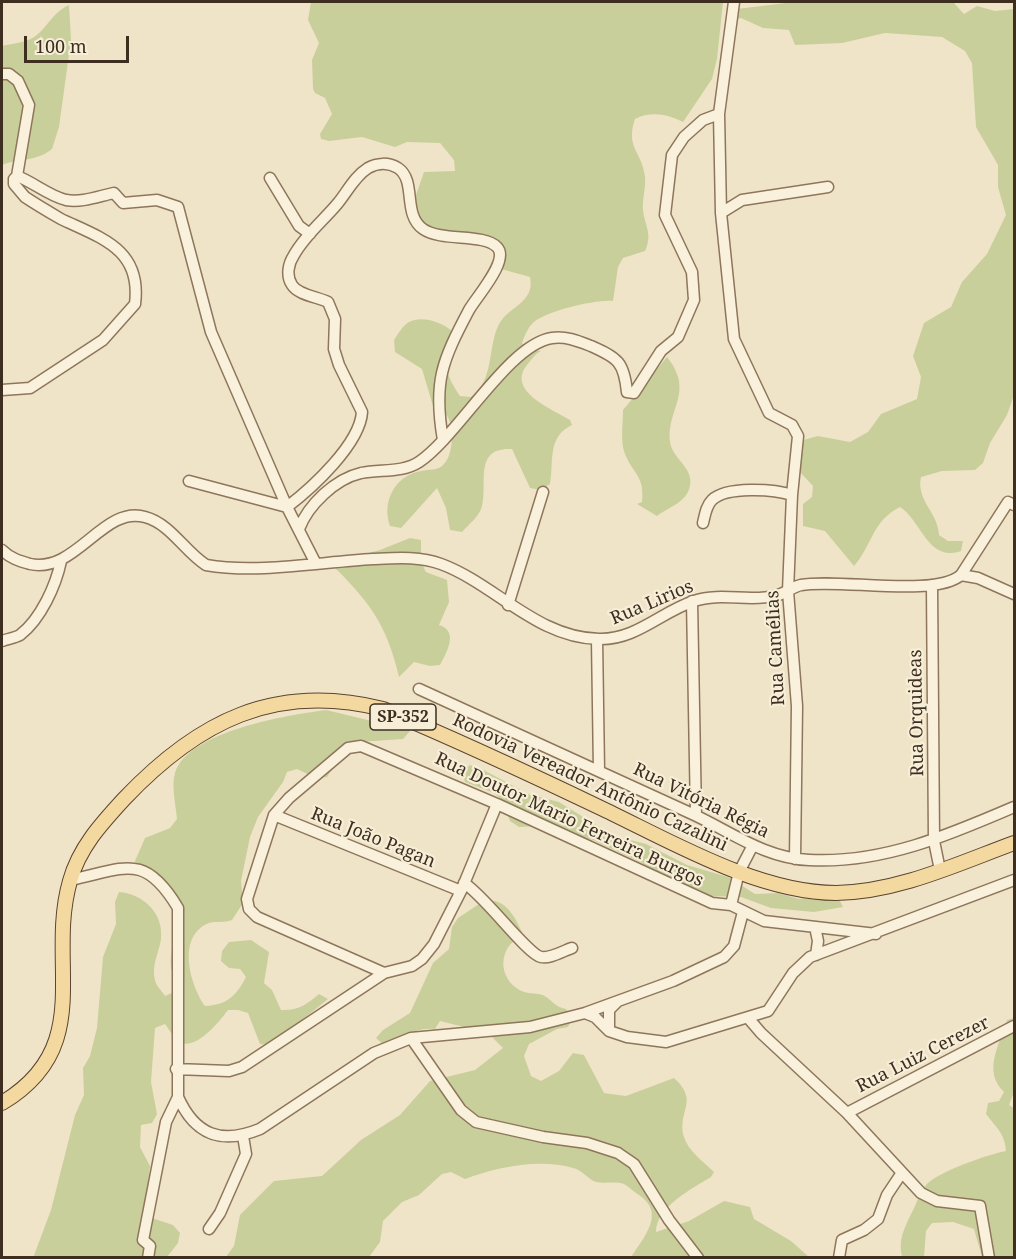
<!DOCTYPE html>
<meta charset="utf-8">
<style>
body{margin:0}
#map{position:relative;width:1016px;height:1259px;overflow:hidden;background:#f0e4c8;font-family:"Noto Serif",serif}
canvas{display:block}
.frame{position:absolute;inset:0;border:3px solid #3d2e20;pointer-events:none}
.scale{position:absolute;left:24px;top:36px;width:105px;height:27px;box-sizing:border-box;border:3px solid #3d2e20;border-top:0;padding-left:8px;font-size:18px;line-height:21px;white-space:nowrap;color:#3d2e20;-webkit-text-stroke:4px #f7eed8;paint-order:stroke}
</style>
<div id="map">
<canvas width="1016" height="1259"></canvas>
<div class="frame"></div>
<div class="scale">100 m</div>
</div>
<script>
const ctx = document.querySelector('canvas').getContext('2d');
ctx.lineJoin = 'round';
function fill(path, color) { ctx.fillStyle = color; ctx.fill(path, 'evenodd'); }
function trace(path, color, width, dash) { ctx.strokeStyle = color; ctx.lineWidth = width; ctx.lineCap = dash ? 'butt' : 'round'; ctx.setLineDash(dash || []); ctx.stroke(path); }
function label(font, color, halo, rows, align = 'center') {
  ctx.font = font + ' "Noto Serif",serif'; ctx.lineWidth = 4.5; ctx.setLineDash([]); ctx.textBaseline = 'middle'; ctx.strokeStyle = halo; ctx.fillStyle = color; for (const [text, x, y, turn = 0] of rows) {
    ctx.save(); ctx.translate(x, y); ctx.rotate((+turn || 0) * Math.PI / 180); ctx.textAlign = isNaN(turn) ? turn : align; if (halo) ctx.strokeText(text, 0, 0); ctx.fillText(text, 0, 0); ctx.restore();
  }
}
const green = new Path2D(`
 M311,2H723L717,59L712,79L683,122C667,114 651,111 635,119C625,148 642,151 645,177C646,188 642,199 643,210C645,227 653,234 645,251L623,258L618,267L613,301C597,299 547,311 534,322C528,327 525,335 522,343L530,350L541,351C535,354 532,359 527,365C506,391 552,409 570,420L572,425C547,437 554,460 550,484L541,490L530,488L512,449C473,447 488,483 482,506C480,516 468,525 462,532L450,530L446,508L437,488L401,528L390,526C381,501 396,475 421,471C429,469 437,471 443,465C454,456 455,423 445,413C442,410 436,408 433,406L422,369L395,352L394,340C398,334 403,325 409,322C423,314 448,324 457,336C447,368 441,367 460,396L471,397C495,379 487,348 499,324C510,305 535,303 530,277L501,269L492,248L434,230L419,219L415,198L424,172L455,171L454,160L440,143L407,142L395,147L362,137L329,141L321,139L320,134L332,114L325,98L315,93L313,89L312,60L319,43L308,20Z
 M794,2H953L964,14L977,6L995,11L1014,9V395L1007,415L990,443L983,463L975,470L942,471L921,477C916,501 938,512 939,535L948,541H963L961,551C928,563 921,520 900,507C872,521 872,546 854,566L825,531L803,526V504L812,497L813,486L799,471L796,442L818,436L850,442L868,432L881,414L917,399L921,377L913,356L924,323L951,307L962,282L987,254L1006,215L998,187V165L976,127L972,63L965,51L942,37L885,33L842,43L795,45L789,30L763,28L741,18L737,19L735,25L737,9Z
 M69,5L71,40L59,127L52,149C36,162 19,158 2,165V46C13,43 29,43 38,34C50,23 54,12 69,5Z
 M667,357C695,392 667,408 670,441C671,458 694,467 690,486C687,502 669,507 657,516L637,504L642,502C645,476 633,474 625,454C620,442 623,423 623,410Z
 M410,538L421,540V562L426,572L447,580L449,602L439,625C459,631 447,652 440,665L430,666L414,662L399,677C387,624 368,600 330,563L380,550Z
 M326,710L376,722L404,723L410,731L403,739L360,742L339,759L327,777L316,778L297,769L287,772L283,782L258,817L250,837L241,881L243,903L232,920C224,923 215,921 209,923C176,936 190,985 205,1006C227,1005 236,996 246,977L240,969L229,968L221,961L222,951L229,942L251,940L269,952L264,983L272,990L281,1010C296,1011 307,1005 319,994L328,999L271,1045L260,1044L248,1013L238,1010H228C219,1022 196,1051 179,1042C174,1039 169,1029 165,1024L155,1028L151,1082L157,1114L152,1123L141,1125L140,1147L150,1166L146,1199L152,1218L173,1225L180,1233L178,1243L167,1257L33,1258L51,1210L75,1115L84,1095L83,1068L90,1056L97,1028L103,957L116,924L115,902L119,892C143,894 164,913 161,939C159,953 151,966 155,980C156,986 162,991 165,996L181,989C178,983 172,974 171,968C169,947 180,929 172,908C165,888 141,880 135,861L145,838L170,828L177,819C176,806 171,786 175,773C188,731 288,715 326,710Z
 M470,765L480,768L528,794L559,802L614,836L646,844L687,865L728,877L755,894L778,893L799,899L830,895L840,901L843,907L814,912L771,908L741,897L708,896L659,875L642,863L593,840L541,826L519,827L510,821L502,800L494,793L465,782L462,772Z
 M485,900C506,899 514,915 522,932C519,938 513,941 509,946C497,963 505,985 524,992C530,994 537,993 543,995C552,1000 555,1007 566,1009L573,1017L568,1027L557,1029L529,1044L524,1056L531,1076L541,1081L559,1071L573,1053L584,1055L604,1093L626,1096L674,1078C700,1102 677,1110 684,1137C688,1151 704,1162 714,1172L711,1177C693,1188 656,1207 656,1232L689,1221L724,1201L750,1207L754,1219L791,1241L809,1257H631C644,1237 666,1213 639,1195C634,1192 628,1186 624,1184C616,1181 605,1184 596,1182C589,1180 582,1170 573,1168C540,1158 496,1167 465,1179L451,1172L442,1174L419,1195L402,1202L383,1221L380,1242L369,1257L225,1258L234,1246L240,1215L274,1181L322,1176L361,1140L400,1115L430,1081L475,1070L503,1048L488,1033L440,1021L435,1029C409,1027 406,1041 384,1045L376,1038L383,1030L410,1013L433,963L449,949L452,927L458,918Z
 M1014,1018V1092L1009,1105L1014,1108V1257H982L974,1229L953,1222L932,1223L926,1231L924,1257H902C898,1240 904,1229 911,1214C916,1205 920,1192 926,1185C937,1172 989,1154 1006,1151C1005,1134 996,1127 986,1114L988,1103L999,1101L1004,1092C982,1071 1000,1044 1007,1020Z`);
const minor = new Path2D(`
 M734,2L719,114L721,213L734,339L769,413L792,425L798,436L792,495L788,591L797,706L795,859
 M2,74H9L18,81L29,105L17,176
 M270,178L299,226L310,234
 M721,213L742,200L828,187
 M2,390L30,388L103,340L135,304C142,249 101,238 61,219C49,212 37,205 25,197L14,184V179L17,176C33,182 49,196 66,200C82,203 99,196 114,193L123,203L157,200L178,207L211,332L287,507L315,562
 M189,481L287,507C312,488 360,444 362,412L339,365L334,349L335,319L328,302C318,297 298,295 292,285C286,276 288,264 294,255C305,235 324,220 338,203C347,192 355,176 368,168C377,163 388,162 398,168C417,181 402,214 423,229C442,242 483,233 497,247C510,260 477,296 469,310C442,361 433,382 443,440
 M703,523C705,515 706,506 712,500C726,486 774,489 792,495
 M299,529C308,505 335,479 361,473C381,469 402,473 419,462C458,436 509,344 552,338C566,336 578,341 591,346C618,358 624,362 627,392L634,393L661,351L678,337L694,300L692,272L665,215L672,155L684,137L703,120L719,114
 M2,550C10,558 19,561 30,564C76,574 103,505 145,517C171,524 184,551 206,565C258,574 320,562 373,559C396,558 419,556 441,564C495,584 537,638 599,639C636,640 661,612 694,601C720,592 749,602 775,596C784,594 792,587 801,585C838,578 934,598 961,575L1008,502L1014,505
 M961,575L978,578L1014,594
 M932,585L934,841L940,870
 M692,601L696,815
 M508,605L543,492
 M597,639L599,771
 M2,641C7,639 15,638 20,635C41,619 56,585 61,561
 M419,689C508,730 598,771 688,812C729,830 763,858 809,860C882,864 949,835 1014,807
 M274,815L461,891
 M70,880C124,869 144,851 178,908V1097C195,1135 221,1145 260,1129L374,1053L411,1038L530,1027L585,1013L673,981L724,957L734,946L743,912
 M464,883C485,896 527,954 541,957C550,959 563,951 572,948
 M731,905L739,872L752,847
 M815,927L818,941L816,955
 M384,973L257,917L249,909L247,899L274,815L289,798L348,748L361,746L497,804L712,903L731,905L764,921L876,934
 M585,1013L595,1017L609,1031L627,1037L666,1042L768,1011L793,973L810,957L1014,880
 M749,1019L761,1033L847,1113L921,1193L937,1201L980,1206L989,1258
 M609,1031V1010L617,1002
 M411,1038L461,1110L476,1122L543,1137L587,1143L618,1153L634,1164L669,1220L698,1258
 M176,1069L229,1071L242,1067L384,973L412,966L422,959L434,944L461,891L497,804
 M847,1113L1014,1026
 M209,1229L220,1213L246,1154L243,1136
 M148,1258L150,1246L143,1240L166,1122L178,1097
 M839,1258L842,1240L864,1230L878,1219L887,1195L901,1174`);
const major = new Path2D(`
 M2,1103C97,1046 46,964 70,881C79,848 101,824 124,799C198,721 275,682 383,709C457,740 530,774 603,809C672,842 759,893 836,893C898,892 957,864 1014,843`);
const shields = [
 [403,717,66]
];
const shieldNames = [
 ["SP-352",403,717]
];
const streetNames = [
 ["Rua Lirios",652,603,-23],
 ["Rua Camélias",776,648,-93],
 ["Rua Orquideas",917,713,-91],
 ["Rodovia Vereador Antônio Cazalini",590,783,25],
 ["Rua Vitória Régia",701,801,26],
 ["Rua Doutor Mario Ferreira Burgos",569,820,25],
 ["Rua João Pagan",373,838,22],
 ["Rua Luiz Cerezer",923,1055,-27]
];
fill(green, '#c9cf9b');
trace(minor, '#8d765c', 13);
trace(major, '#5b4430', 16);
trace(minor, '#faf1dc', 10);
trace(major, '#f3d9a0', 14);
for (const [x, y, w] of shields) { const box = new Path2D(); box.roundRect(x - w / 2, y - 13, w, 26, 4.5); ctx.fillStyle = '#f7eed8'; ctx.fill(box); trace(box, '#3d2e20', 1.5); }
label('bold 16px', '#3d2e20', null, shieldNames);
label('18px', '#3d2e20', '#f7eed8', streetNames);
</script>
